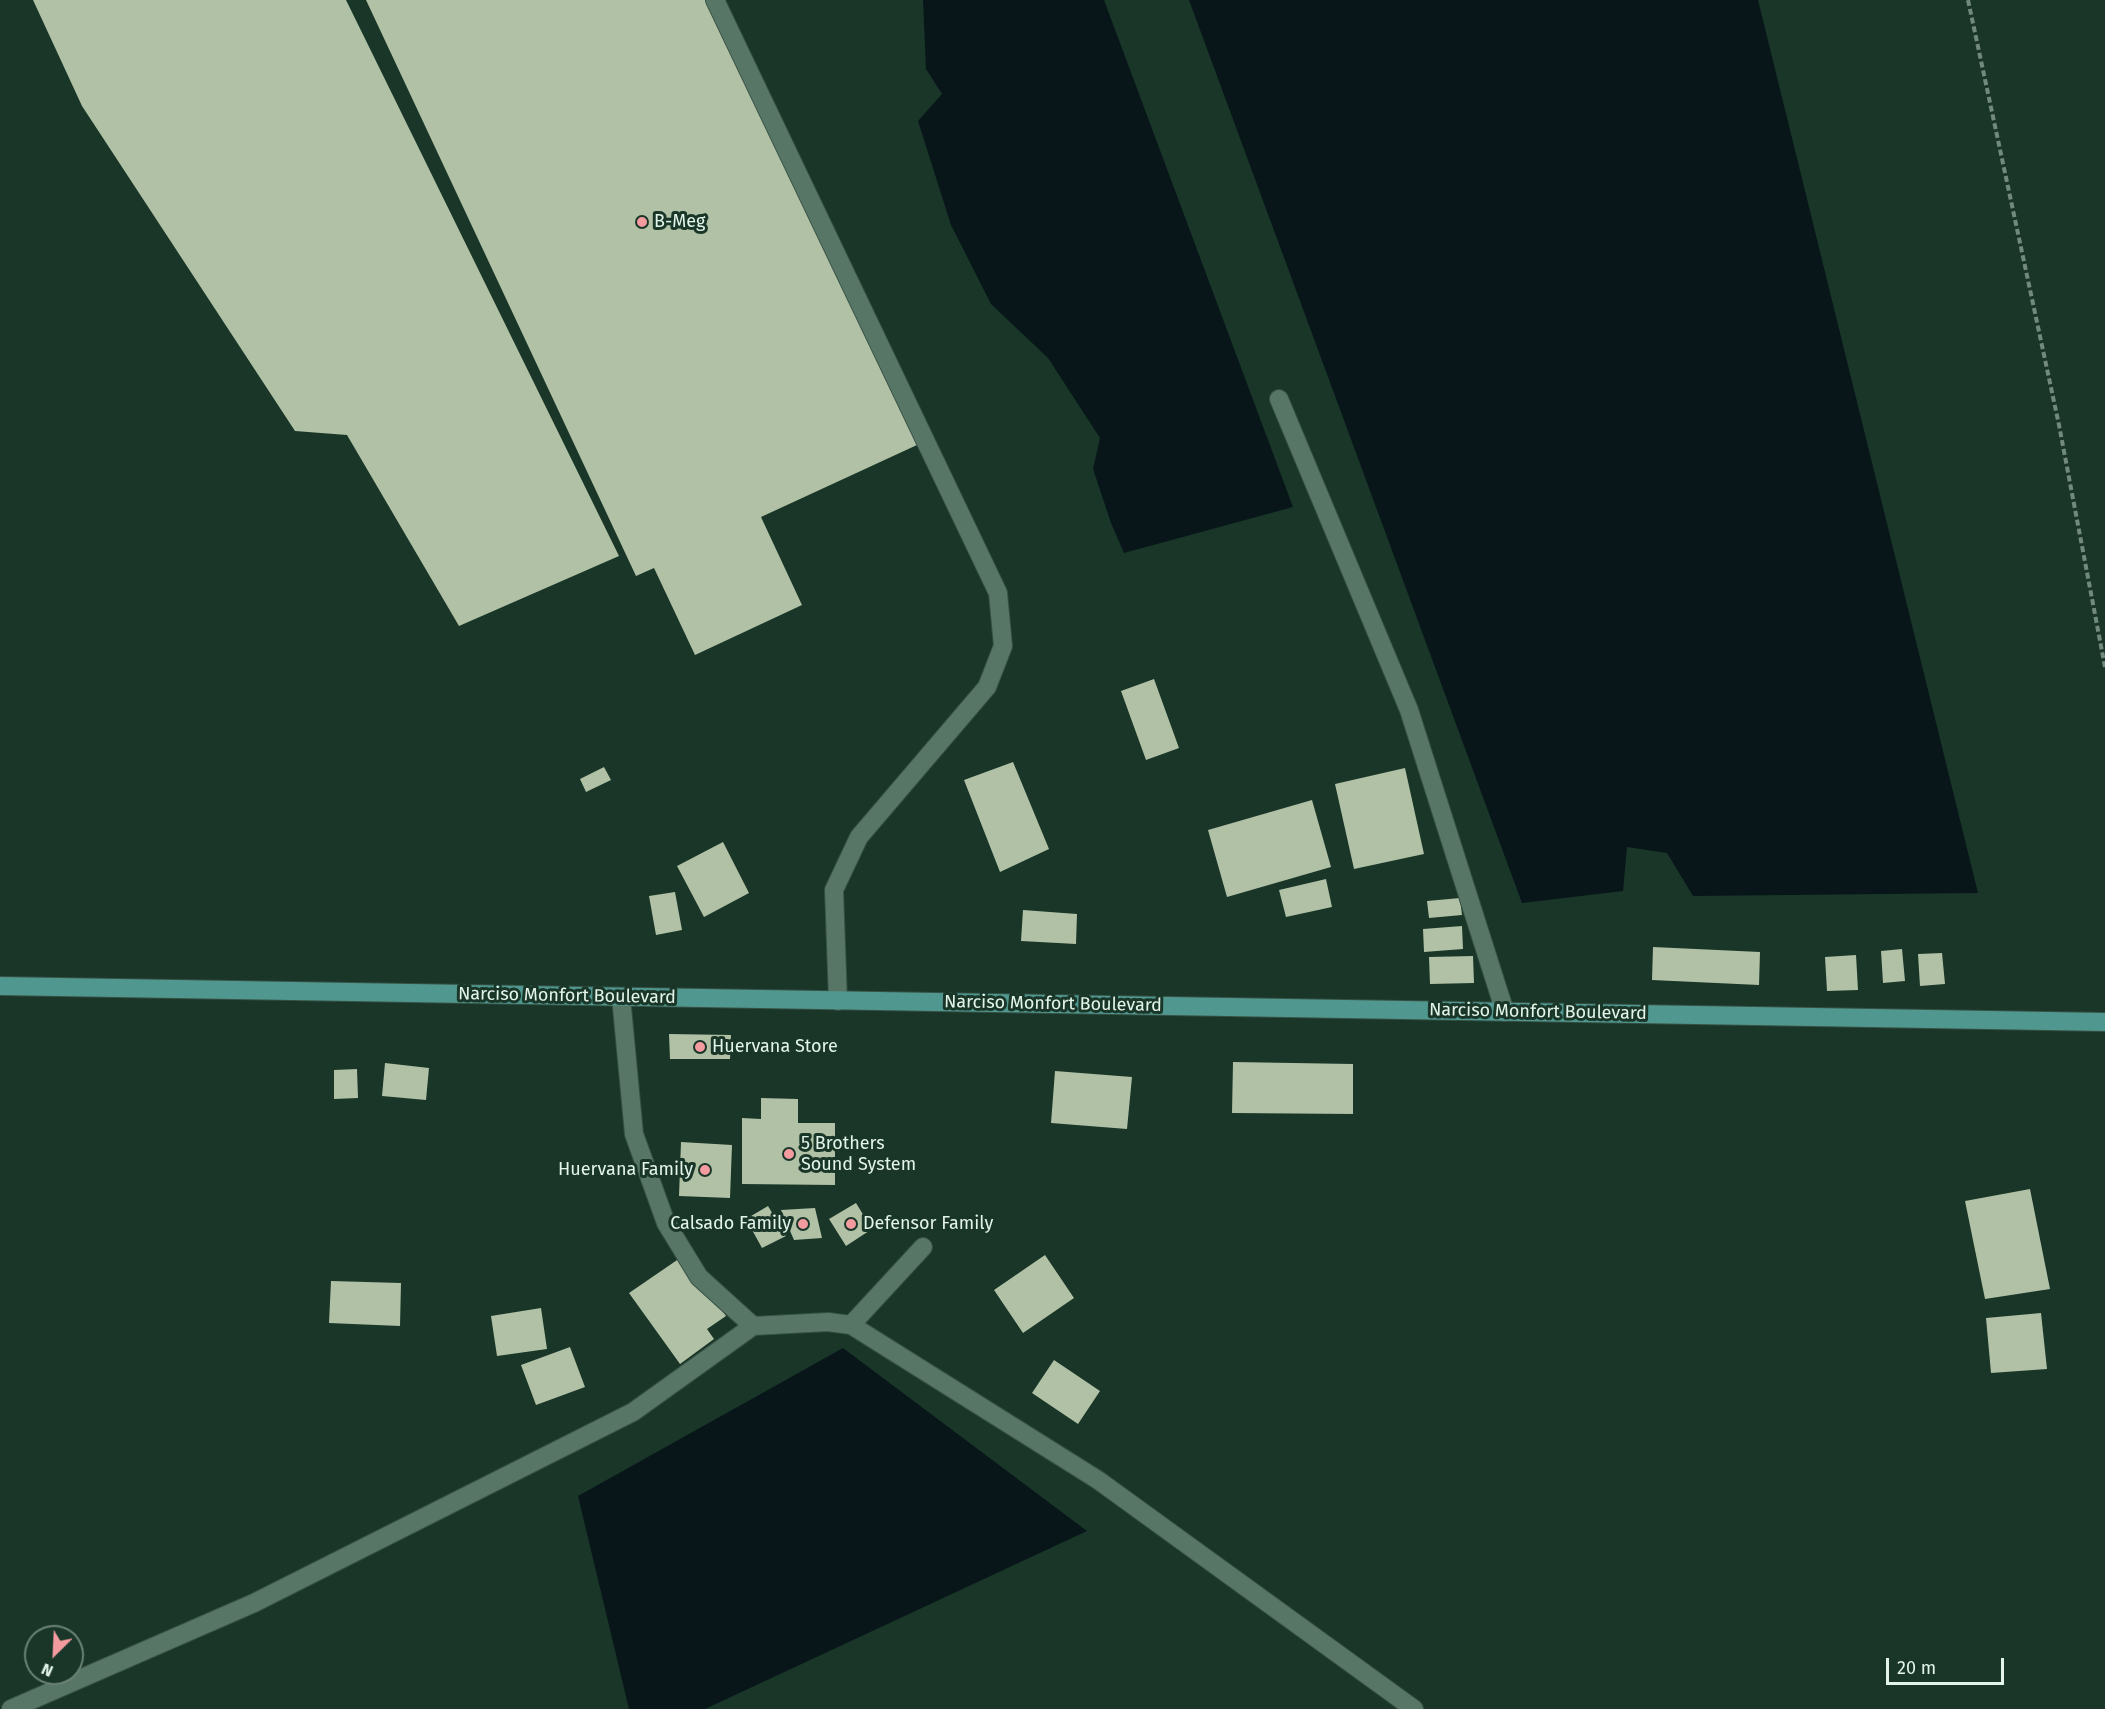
<!DOCTYPE html>
<style>
body{margin:0}
#map{position:relative;width:2105px;height:1709px;overflow:hidden;background:#193628;font-family:"Fira Sans",sans-serif}
canvas{display:block}
.north{position:absolute;left:24px;top:1625px;width:60px;height:60px;box-sizing:border-box;background:#193628;border:2px solid #6a8276;border-radius:50%;rotate:204deg;font-size:16px;font-weight:700;line-height:24px;text-align:center;color:#e3f4ea}
.north::after{content:'';display:block;margin:auto;width:21px;height:27px;background:#f49b9f;clip-path:polygon(50% 0,100% 100%,50% 72%,0 100%)}
.scale{position:absolute;left:1886px;top:1658px;width:118px;height:27px;box-sizing:border-box;border:3px solid #e3f4ea;border-top:0;padding-left:8px;font-size:18px;line-height:21px;white-space:nowrap;color:#e3f4ea;-webkit-text-stroke:4px #193628;paint-order:stroke}
</style>
<div id="map">
<canvas width="2105" height="1709"></canvas>
<div class="north">N</div>
<div class="scale">20 m</div>
</div>
<script>
const ctx = document.querySelector('canvas').getContext('2d');
ctx.lineJoin = 'round';
function fill(path, color) { ctx.fillStyle = color; ctx.fill(path, 'evenodd'); }
function trace(path, color, width, dash) { ctx.strokeStyle = color; ctx.lineWidth = width; ctx.lineCap = dash ? 'butt' : 'round'; ctx.setLineDash(dash || []); ctx.stroke(path); }
function label(font, color, halo, rows, align = 'center') {
  ctx.font = font + ' "Fira Sans",sans-serif'; ctx.lineWidth = 6; ctx.setLineDash([]); ctx.textBaseline = 'middle'; ctx.strokeStyle = halo; ctx.fillStyle = color; for (const [text, x, y, turn = 0] of rows) {
    ctx.save(); ctx.translate(x, y); ctx.rotate((+turn || 0) * Math.PI / 180); ctx.textAlign = isNaN(turn) ? turn : align; if (halo) ctx.strokeText(text, 0, 0); ctx.fillText(text, 0, 0); ctx.restore();
  }
}
const water = new Path2D(`
 M923,0H1104L1293,507L1124,553L1111,523L1093,469L1100,438L1048,358L991,304L951,225L918,121L942,94L926,69Z
 M1189,0H1758L1978,893L1693,896L1667,853L1627,847L1623,891L1522,903Z
 M843,1348L1087,1531L705,1709H629L578,1496Z`);
const building = new Path2D(`
 M33,0H346L619,556L459,626L347,435L295,431L82,106Z
 M366,0H709L917,445L761,517L802,605L695,655L654,568L636,576Z
 M1154,679L1179,748L1146,760L1121,691Z
 M1013,762L1049,849L1000,872L964,780Z
 M604,767L611,780L586,792L580,779Z
 M1405,768L1424,854L1354,869L1335,784Z
 M1312,800L1331,867L1227,897L1208,830Z
 M723,842L749,893L704,917L677,866Z
 M1326,879L1332,907L1286,917L1279,890Z
 M675,892L682,930L656,935L649,896Z
 M1460,898L1462,915L1429,918L1427,901Z
 M1023,910L1077,914L1076,944L1021,941Z
 M1462,926L1463,949L1424,952L1423,929Z
 M1653,947L1760,952L1759,985L1652,980Z
 M1902,949L1905,981L1883,983L1881,951Z
 M1942,953L1945,984L1920,986L1918,954Z
 M1856,955L1858,990L1827,991L1825,957Z
 M1473,956L1474,983L1430,984L1429,957Z
 M669,1034L731,1035L730,1059H670Z
 M1233,1062L1353,1064V1114L1232,1113Z
 M385,1063L429,1068L426,1100L382,1096Z
 M357,1069L358,1098L334,1099V1070Z
 M1055,1071L1132,1077L1127,1129L1051,1123Z
 M761,1098L798,1099V1123H835V1185L742,1184V1118L761,1119Z
 M681,1142L732,1145L730,1198L679,1196Z
 M2030,1189L2050,1289L1985,1299L1965,1201Z
 M856,1203L872,1229L846,1246L829,1219Z
 M768,1206L786,1236L762,1248L746,1219Z
 M815,1208L822,1238L794,1240L781,1210Z
 M1045,1255L1074,1298L1023,1333L994,1290Z
 M683,1256L726,1316L707,1329L714,1339L680,1364L629,1293Z
 M331,1281L401,1283L400,1326L329,1323Z
 M541,1308L547,1349L497,1356L491,1316Z
 M2041,1313L2047,1369L1991,1373L1986,1318Z
 M570,1347L585,1387L536,1405L521,1365Z
 M1054,1360L1100,1391L1078,1424L1032,1393Z`);
const path = new Path2D(`
 M1968,0L2059,425L2105,667`);
const lane = new Path2D(`
 M715,0L998,593L1003,646L987,687L859,837L834,890L838,1001
 M1279,399L1409,710L1505,1012
 M851,1325L923,1247`);
const street = new Path2D(`
 M621,997L634,1134L666,1223L699,1277L753,1326
 M11,1709L254,1603L633,1412L753,1326L828,1322L851,1325L1098,1480L1414,1709`);
const primary = new Path2D(`
 M0,986L2105,1022`);
const markers = [
 [642,222,6,"#f49b9f"],
 [700,1047,6,"#f49b9f"],
 [789,1154,6,"#f49b9f"],
 [705,1170,6,"#f49b9f"],
 [803,1224,6,"#f49b9f"],
 [851,1224,6,"#f49b9f"]
];
const poiNames = [
 ["B-Meg",654,222],
 ["Huervana Store",712,1047],
 ["5 Brothers",801,1144],
 ["Sound System",801,1165],
 ["Huervana Family",693,1170,"right"],
 ["Calsado Family",791,1224,"right"],
 ["Defensor Family",863,1224]
];
const streetNames = [
 ["Narciso Monfort Boulevard",567,996,1],
 ["Narciso Monfort Boulevard",1053,1004,1],
 ["Narciso Monfort Boulevard",1538,1012,1]
];
fill(water, '#08161a');
fill(building, '#b1c1a5');
trace(lane, '#375145', 20);
trace(street, '#375145', 20);
trace(primary, '#375145', 20);
trace(path, '#728a7d', 4, [6, 3]);
trace(lane, '#587666', 18);
trace(street, '#587666', 18);
trace(primary, '#50988f', 18);
for (const [x, y, r, color] of markers) { const dot = new Path2D(); dot.arc(x, y, r, 0, 2 * Math.PI); ctx.fillStyle = color; ctx.fill(dot); trace(dot, '#193628', 2); }
label('18px', '#e3f4ea', '#193628', poiNames, 'left');
label('18px', '#e3f4ea', '#193628', streetNames);
</script>
